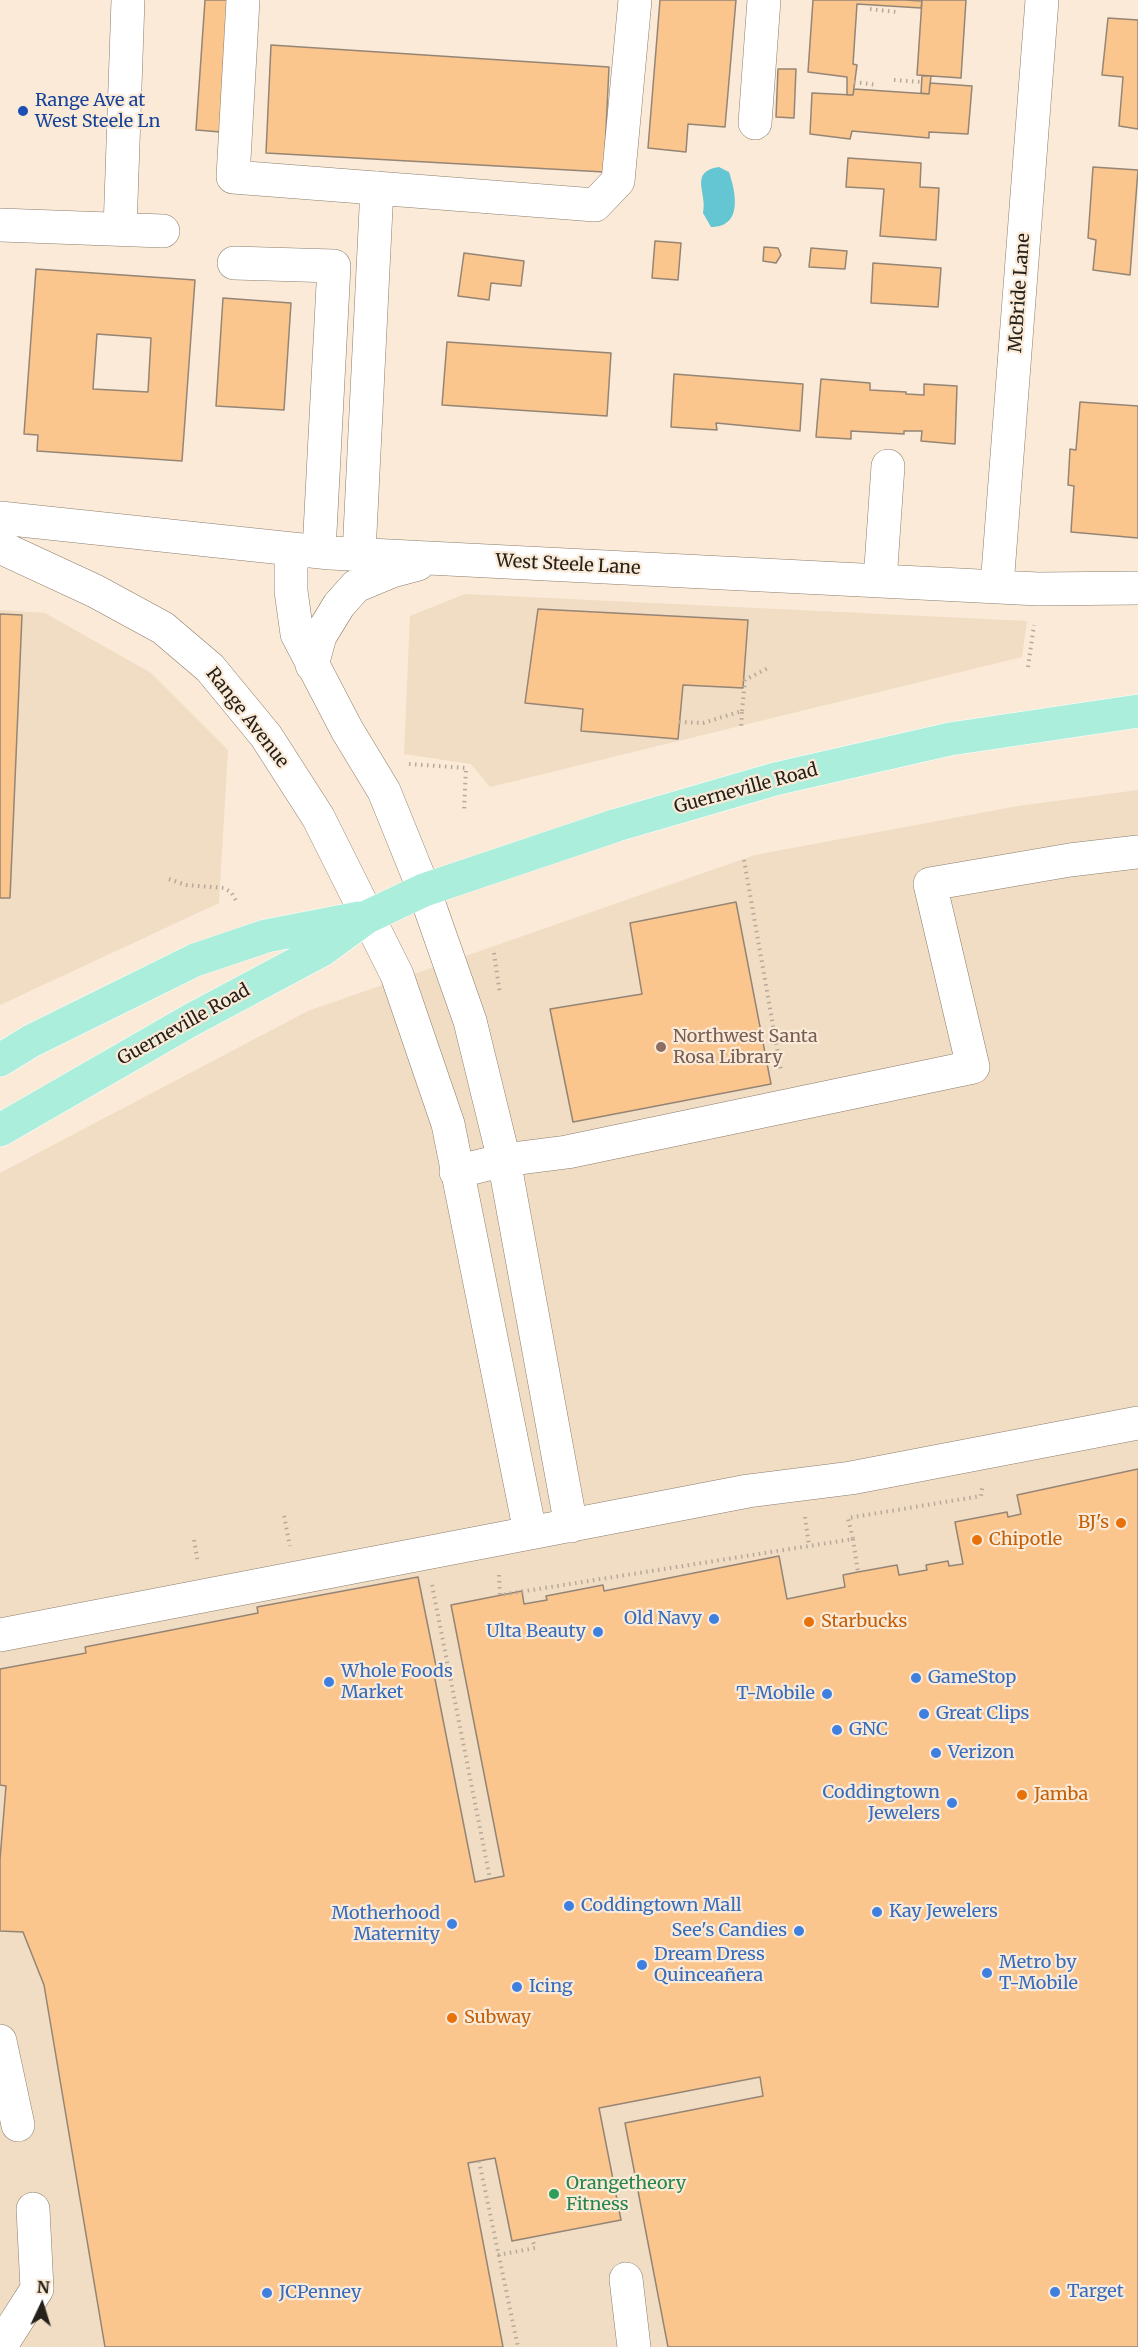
<!DOCTYPE html>
<meta charset="utf-8">
<style>
body{margin:0}
#map{position:relative;width:1138px;height:2347px;overflow:hidden;background:#faead7;font-family:Merriweather,serif}
canvas{display:block}
.north{position:absolute;left:12px;top:2275px;width:60px;height:60px;-webkit-text-stroke:4px #faead7;paint-order:stroke;rotate:4deg;font-size:16px;font-weight:700;line-height:24px;text-align:center;color:#252019}
.north::after{content:'';display:block;margin:auto;width:21px;height:27px;background:#252019;clip-path:polygon(50% 0,100% 100%,50% 72%,0 100%)}
</style>
<div id="map">
<canvas width="1138" height="2347"></canvas>
<div class="north">N</div>
</div>
<script>
const ctx = document.querySelector('canvas').getContext('2d');
ctx.lineJoin = 'round';
function fill(path, color) { ctx.fillStyle = color; ctx.fill(path, 'evenodd'); }
function trace(path, color, width, dash) { ctx.strokeStyle = color; ctx.lineWidth = width; ctx.lineCap = dash ? 'butt' : 'round'; ctx.setLineDash(dash || []); ctx.stroke(path); }
function label(font, color, halo, rows, align = 'center') {
  ctx.font = font + ' Merriweather,serif'; ctx.lineWidth = 4.5; ctx.setLineDash([]); ctx.textBaseline = 'middle'; ctx.strokeStyle = halo; ctx.fillStyle = color; for (const [text, x, y, turn = 0] of rows) {
    ctx.save(); ctx.translate(x, y); ctx.rotate((+turn || 0) * Math.PI / 180); ctx.textAlign = isNaN(turn) ? turn : align; if (halo) ctx.strokeText(text, 0, 0); ctx.fillText(text, 0, 0); ctx.restore();
  }
}
const built = new Path2D(`
 M465,594L1027,621L1022,657L490,787L471,764L404,754L410,616Z
 M0,610L45,613L151,673L228,750L219,903L0,1005Z
 M1138,790V2347H0V1173L308,1011L755,855L1018,806Z`);
const water = new Path2D(`
 M719,167L729,172C736,193 743,227 711,227L703,213C708,193 688,172 719,167Z`);
const building = new Path2D(`
 M205,0H232L221,132L196,130Z
 M660,0H736L725,127L688,124L686,152L648,148Z
 M813,0H905L922,1L921,8L857,4L853,64L857,65L853,95H847V77L808,72Z
 M922,0H966L961,78L917,75Z
 M1108,18L1138,20V129L1119,126L1123,77L1102,75Z
 M271,45L609,67L604,172L266,153Z
 M778,69H796L794,118L776,117Z
 M922,76H931L929,94L921,93Z
 M930,83L972,86L968,134L929,132V138L852,131L850,139L810,134L812,93L853,95L854,89L929,94Z
 M848,158L921,163L920,187L939,188L936,240L880,236L884,189L846,187Z
 M1093,167L1138,170L1130,275L1093,270L1096,240L1088,238Z
 M655,241L681,243L678,280L652,278Z
 M764,247L778,248L781,255L776,263L763,261Z
 M811,248L847,251L845,269L809,267Z
 M464,253L524,261L521,286L491,283L489,300L458,296Z
 M873,263L941,268L938,307L871,303Z
 M36,269L195,280L182,461L37,451L38,435L24,434ZM97,334L151,338L148,392L93,389Z
 M223,298L291,303L284,410L216,406Z
 M447,342L611,353L607,416L442,405Z
 M674,374L803,384L800,431L716,423L717,430L671,427Z
 M821,379L870,383V390L906,392V394L924,395V384L957,386L955,444L921,441L922,431H904V434L851,431V439L816,437Z
 M1080,402L1138,406V538L1071,532L1074,486L1068,485L1070,449L1076,450Z
 M538,609L748,620L743,688L683,685L678,739L581,731L583,709L525,703Z
 M0,614L22,615L10,898H0Z
 M736,902L771,1084L573,1122L550,1009L642,994L630,923Z
 M1138,1469V2347H668L625,2123L763,2096L760,2077L599,2108L621,2220L512,2241L495,2158L468,2163L503,2347H105L44,1985L23,1932L0,1931V1859L6,1786L0,1785V1669L86,1653L85,1647L258,1613L257,1607L418,1577L437,1671L434,1674L475,1882L504,1876L451,1605L522,1591L524,1604L547,1600L546,1596L603,1585L604,1591L779,1556L787,1599L845,1587L843,1575L858,1572L897,1565L899,1575L927,1570L926,1565L948,1561L949,1566L963,1564L955,1522L1007,1512L1008,1517L1021,1514L1017,1495Z`);
const path = new Path2D(`
 M870,9L897,12
 M894,80L922,82
 M854,82L877,85
 M1028,667L1034,625
 M742,711L745,680L768,668
 M679,722L703,723L742,711L741,730
 M409,764L466,768L464,811
 M744,860L781,1071
 M169,879L186,885L224,888L231,892L238,904
 M494,953L500,994
 M284,1516L290,1546
 M805,1517L809,1546
 M853,1539L858,1572
 M194,1540L198,1563
 M499,1575L500,1595L853,1539L848,1518L981,1496L982,1488
 M432,1585L490,1879
 M479,2161L518,2347
 M498,2255L535,2248L532,2238`);
const minor = new Path2D(`
 M243,0L233,177L595,205L618,181L635,0
 M755,123L764,0
 M0,225L163,231
 M120,230L128,0
 M234,263L334,266L319,551
 M0,518L330,553L1038,589L1138,588
 M0,547L95,591L163,628L210,668L266,736L318,817L397,975L448,1124L530,1532
 M291,549V591L297,634L347,730L384,791L424,890L470,1021L504,1160L571,1526
 M359,554L377,188
 M880,581L888,466
 M997,586L1042,0
 M312,665L320,636L339,605L356,586L392,571L418,564
 M456,1172L504,1160L567,1152L973,1067L930,884L1070,860L1138,852
 M0,1635L748,1491L851,1478L1138,1423
 M0,2041L18,2125
 M626,2279L634,2347
 M0,2347L37,2289L33,2209`);
const major = new Path2D(`
 M0,1060L31,1041L195,960L266,936L359,918
 M0,1130L191,1020L322,950L367,917L424,890L617,825L775,779L950,739L1138,711`);
const markers = [
 [23,111,6,"#1a4fb4"],
 [661,1047,6,"#8d6e63"],
 [1121,1523,6,"#e8710a"],
 [977,1540,6,"#e8710a"],
 [714,1619,6,"#3f7fe0"],
 [809,1622,6,"#e8710a"],
 [598,1632,6,"#3f7fe0"],
 [916,1678,6,"#3f7fe0"],
 [329,1682,6,"#3f7fe0"],
 [827,1694,6,"#3f7fe0"],
 [924,1714,6,"#3f7fe0"],
 [837,1730,6,"#3f7fe0"],
 [936,1753,6,"#3f7fe0"],
 [1022,1795,6,"#e8710a"],
 [952,1803,6,"#3f7fe0"],
 [569,1906,6,"#3f7fe0"],
 [877,1912,6,"#3f7fe0"],
 [452,1924,6,"#3f7fe0"],
 [799,1931,6,"#3f7fe0"],
 [642,1965,6,"#3f7fe0"],
 [987,1973,6,"#3f7fe0"],
 [517,1987,6,"#3f7fe0"],
 [452,2018,6,"#e8710a"],
 [554,2194,6,"#2e9e5b"],
 [1055,2292,6,"#3f7fe0"],
 [267,2293,6,"#3f7fe0"]
];
const transitNames = [
 ["Range Ave at",35,101],
 ["West Steele Ln",35,122]
];
const streetNames = [
 ["McBride Lane",1020,293,-86],
 ["West Steele Lane",568,565,3],
 ["Range Avenue",247,718,52],
 ["Guerneville Road",746,789,-15],
 ["Guerneville Road",184,1025,-29]
];
const educationNames = [
 ["Northwest Santa",673,1037],
 ["Rosa Library",673,1058]
];
const foodNames = [
 ["BJ's",1109,1523,"right"],
 ["Chipotle",989,1540],
 ["Starbucks",821,1622],
 ["Jamba",1034,1795],
 ["Subway",464,2018]
];
const shopNames = [
 ["Old Navy",702,1619,"right"],
 ["Ulta Beauty",586,1632,"right"],
 ["Whole Foods",341,1672],
 ["Market",341,1693],
 ["GameStop",928,1678],
 ["T-Mobile",815,1694,"right"],
 ["Great Clips",936,1714],
 ["GNC",849,1730],
 ["Verizon",948,1753],
 ["Coddingtown",940,1793,"right"],
 ["Jewelers",940,1814,"right"],
 ["Coddingtown Mall",581,1906],
 ["Kay Jewelers",889,1912],
 ["Motherhood",440,1914,"right"],
 ["Maternity",440,1935,"right"],
 ["See's Candies",787,1931,"right"],
 ["Dream Dress",654,1955],
 ["Quinceañera",654,1976],
 ["Metro by",999,1963],
 ["T-Mobile",999,1984],
 ["Icing",529,1987],
 ["Target",1067,2292],
 ["JCPenney",279,2293]
];
const leisureNames = [
 ["Orangetheory",566,2184],
 ["Fitness",566,2205]
];
fill(built, '#f1dcc4');
fill(water, '#64c6d3');
fill(building, '#fbc58e');
trace(building, '#958575', 1.5);
trace(minor, '#8b7d6c', 34);
trace(major, '#fff', 34);
trace(path, '#b6a99a', 4, [1.5, 4.5]);
trace(minor, '#fff', 33);
trace(major, '#aceedc', 33);
for (const [x, y, r, color] of markers) { const dot = new Path2D(); dot.arc(x, y, r, 0, 2 * Math.PI); ctx.fillStyle = color; ctx.fill(dot); trace(dot, '#faead7', 2); }
label('18px', '#164399', '#faead7', transitNames, 'left');
label('18px', '#252019', '#faead7', streetNames);
label('18px', '#785e54', '#faead7', educationNames, 'left');
label('18px', '#c56008', '#faead7', foodNames, 'left');
label('18px', '#366cbe', '#faead7', shopNames, 'left');
label('18px', '#27864d', '#faead7', leisureNames, 'left');
</script>
